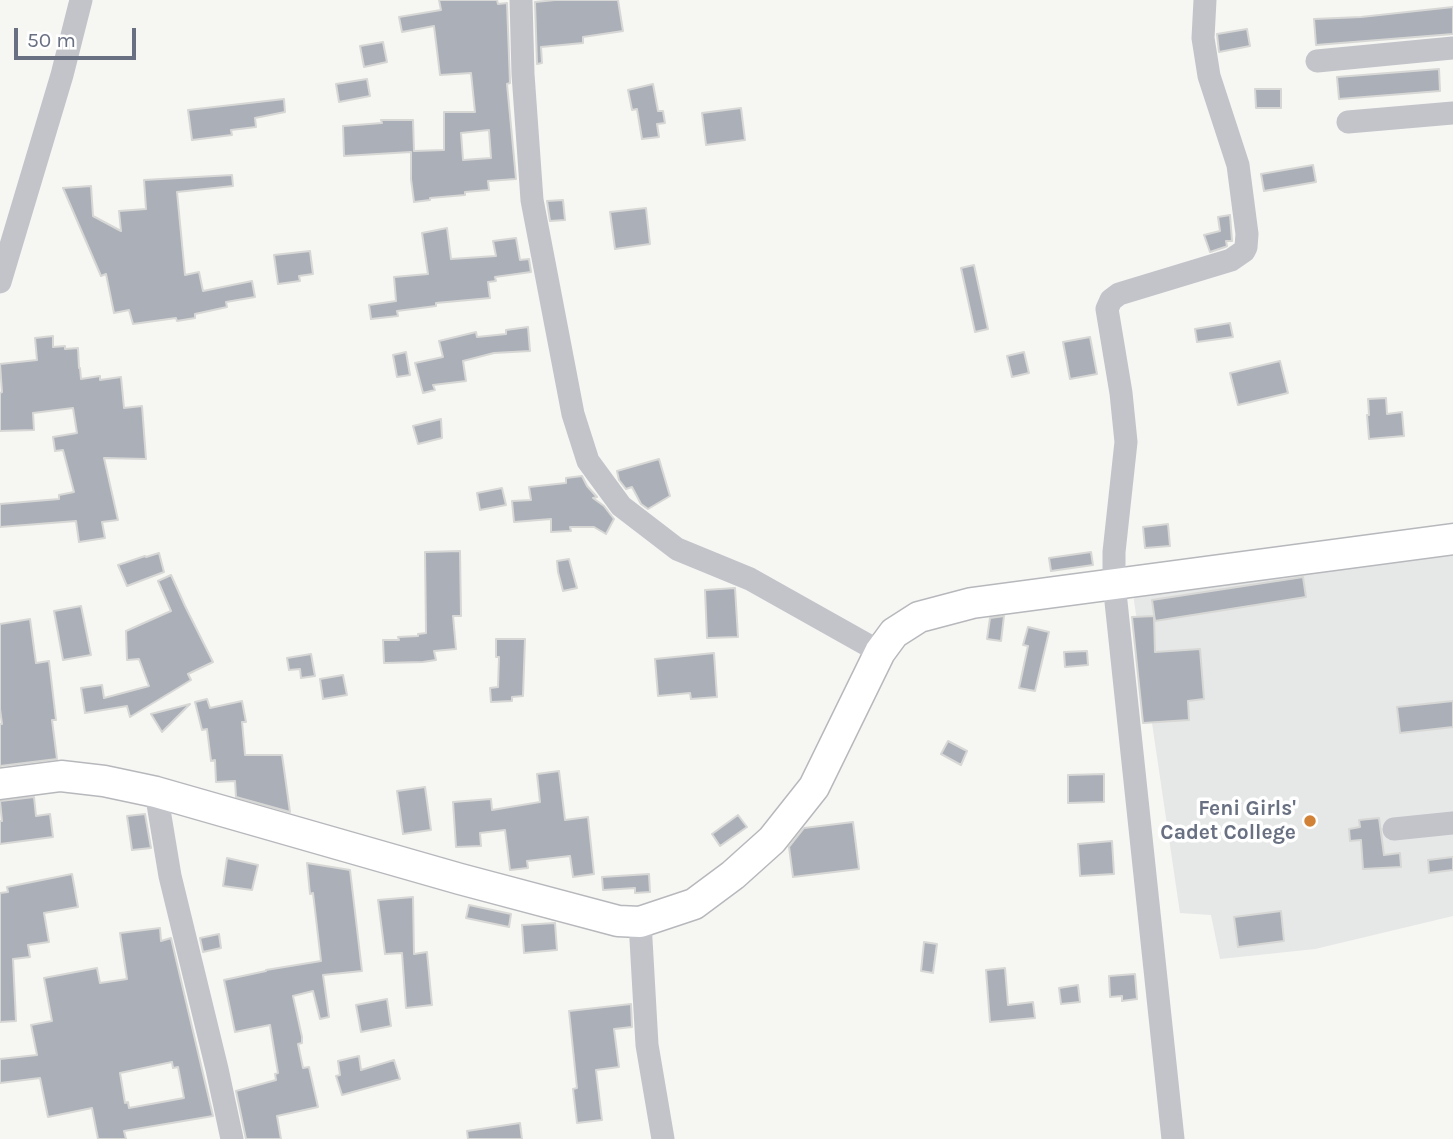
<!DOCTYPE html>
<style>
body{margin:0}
#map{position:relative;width:1453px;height:1139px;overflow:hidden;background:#f6f6f3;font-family:Karla,sans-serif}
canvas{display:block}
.scale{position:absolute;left:14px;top:28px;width:122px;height:32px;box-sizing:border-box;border:4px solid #687082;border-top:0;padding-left:9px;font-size:21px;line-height:24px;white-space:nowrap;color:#687082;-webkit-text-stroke:5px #fff;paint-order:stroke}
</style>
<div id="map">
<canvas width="1453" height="1139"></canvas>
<div class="scale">50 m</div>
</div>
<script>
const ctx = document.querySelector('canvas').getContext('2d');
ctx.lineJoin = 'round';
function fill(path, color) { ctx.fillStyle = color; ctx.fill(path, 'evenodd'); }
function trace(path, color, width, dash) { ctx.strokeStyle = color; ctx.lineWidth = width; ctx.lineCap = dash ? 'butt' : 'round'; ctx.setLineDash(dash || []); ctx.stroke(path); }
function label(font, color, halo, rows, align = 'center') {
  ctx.font = font + ' Karla,sans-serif'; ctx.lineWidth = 7; ctx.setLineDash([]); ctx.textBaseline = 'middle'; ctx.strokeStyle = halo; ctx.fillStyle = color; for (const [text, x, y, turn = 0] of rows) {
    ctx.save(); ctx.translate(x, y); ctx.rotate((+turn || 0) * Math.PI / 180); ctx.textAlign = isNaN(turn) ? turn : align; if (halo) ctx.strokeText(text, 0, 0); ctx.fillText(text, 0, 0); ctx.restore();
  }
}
const built = new Path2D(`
 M1453,553V916L1315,949L1220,959L1211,915L1180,913L1133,594Z`);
const building = new Path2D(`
 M439,0H497L498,4L507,3L510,83L507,84L516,179L488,181L489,190L465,192V195L430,198V200L414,202L411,179V152L344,156L343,126L382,123L381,120H413L414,151L444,150V112H475L471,73L440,75L434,26L402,32L399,17L441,10ZM489,130L491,158L463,160L461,133Z
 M555,0H618L623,31L583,37V43L541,47L542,63L537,64L535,2Z
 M1453,7V34L1316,45L1314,19L1361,17Z
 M1247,29L1250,46L1219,52L1217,34Z
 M383,42L387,62L364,67L360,46Z
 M1439,69L1440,91L1339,99L1337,77Z
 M367,79L370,96L339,102L336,84Z
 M653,84L658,111H663L665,123L657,124L659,137L642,139L637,109L632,110L628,90Z
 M1255,89H1281V108H1256Z
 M284,99L285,112L255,118L256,127L231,130L232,135L192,140L188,110Z
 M741,108L745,140L706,145L702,113Z
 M1313,165L1316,182L1264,191L1261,174Z
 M232,175L233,186L177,192L185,275L199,272L203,291L252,281L255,297L226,302L227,307L195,314V318L177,321L176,318L133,324L129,310L114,313L106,274L101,276L63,188L91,186L93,216L121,231L119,211L146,209L144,180Z
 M563,200L565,220L550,221L547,201Z
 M646,208L650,244L615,249L610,212Z
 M1230,215L1232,241H1226L1227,246L1225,247L1210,252L1204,235L1220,231L1218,217Z
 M447,228L451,259L496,256L493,241L516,238L520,260L529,259L531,272L495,277L496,281L488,282L490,298L436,303V306L397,311L398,316L371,319L369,305L396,301L394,277L428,274L422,233Z
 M310,251L313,274L299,276L300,281L278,284L274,255Z
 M974,265L988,329L975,332L961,268Z
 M1230,323L1233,337L1197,342L1195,329Z
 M528,327L530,351L494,353L463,361L466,381L433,385L435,390L423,393L415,363L443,357L439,341L476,332L477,337L506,334V330Z
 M53,336V347L65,346V349L78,348L79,368H80L81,379L100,376V380L121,377L124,408L142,406L146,459L104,458L118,520L102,522L105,538L79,542L76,521L0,527V504L59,499V495L74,492L63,450L55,451L53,437L77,433L73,408L33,413L34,430L0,431V393L2,392L0,364L37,360L35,338Z
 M1090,337L1097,374L1070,379L1063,342Z
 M406,352L410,375L397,377L393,355Z
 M1024,352L1029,373L1012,377L1007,356Z
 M1280,361L1288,393L1238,405L1230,373Z
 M1386,398L1387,414L1402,412L1404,436L1369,439L1367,415H1369L1368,399Z
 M441,419L442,438L418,444L413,426Z
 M659,459L670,496L648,509L641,504L632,487L626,489L619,480L617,471Z
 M582,476L587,486L597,497L593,498L604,506L614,519L606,534L594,527H570L571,531L551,532V519L514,522L512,501L531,500L529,487L566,483V478Z
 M502,488L506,505L480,510L477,493Z
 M1168,524L1170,546L1145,548L1143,527Z
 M460,551L461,616H453L456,649L434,651L436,660L423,662L384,663L383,640H399L398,637L418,636V634L426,633L425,552Z
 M1091,552L1093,565L1051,571L1049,558Z
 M159,553L164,572L127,586L118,565L145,556L146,557Z
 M569,559L577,588L563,591L558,572L557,561Z
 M171,575L185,606L213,662L188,674L191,680L130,717L127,706L85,713L81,688L102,685L104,698L149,686L139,659L127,660L126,631L171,611L158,581Z
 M1303,577L1306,597L1155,621L1152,600Z
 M735,588L738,637L707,638L705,590Z
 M81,606L91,655L63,660L54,611Z
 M1004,616L1001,641L987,639L990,618Z
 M1154,616L1155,652L1200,649L1204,699L1188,701L1189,720L1143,723L1132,617Z
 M30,619L36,663L49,661L56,720H52L57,759L0,766V724H2L0,709V624Z
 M1028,627L1049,632L1035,691L1019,688L1028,646L1023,645Z
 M496,639H525L523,696L512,697V701L491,702L490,688L498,687L499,657H496Z
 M1087,651L1088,665L1065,667L1064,652Z
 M714,653L717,697L691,699L690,693L658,696L655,659Z
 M311,654L315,676L301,678L300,669L289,670L287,658Z
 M343,675L347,695L323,699L320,679Z
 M207,699L210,708L242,701L246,722H242L245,755H282L290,812L236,797L235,781L216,782L215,760L211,761L207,729L202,730L195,702Z
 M1453,701V727L1400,733L1397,707Z
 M190,704L162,732L151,714Z
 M948,741L967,751L961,765L941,754Z
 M559,771L565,820L588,817L594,874L573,877L570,856L527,861L528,868L510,870L505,830L480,833L481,846L456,847L453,802L491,799L492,810L540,802L537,774Z
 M1104,774V802L1068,803V775Z
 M425,787L431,830L403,834L397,791Z
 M34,797L36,816L50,814L53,837L0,844V821H2L0,801Z
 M145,814L151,848L132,850L127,816Z
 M738,815L747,827L720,846L712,834Z
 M1379,818L1384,855L1400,853L1401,867L1363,869L1361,840L1350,841L1349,829L1360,827L1359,820Z
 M853,822L859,869L793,877L789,847L804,828Z
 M1112,841L1114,874L1080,876L1078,844Z
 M1453,857V870L1429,873L1428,860Z
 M227,858L258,865L252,890L223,886Z
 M307,863L350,870L362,971L323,975L329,1017L320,1019L313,991L293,996L302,1037V1043L298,1044L303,1068L309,1067L318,1107L277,1116L281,1139H246L236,1091L276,1080L275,1074L278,1073L270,1025L235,1032L224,980L266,971V970L321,961L313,893L310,894Z
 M72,874L78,907L44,913L49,942L28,945L30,957L13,959L16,1021L0,1022V893L8,892L7,887Z
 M649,874L650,892L635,893V888L603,890L602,877Z
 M413,897L414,954L427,952L432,1005L406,1008L402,953L385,954L378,900Z
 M469,905L511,914L509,927L466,918Z
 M1281,911L1284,941L1238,947L1234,917Z
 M555,923L557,950L524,953L522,925Z
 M160,928L161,941L171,938L213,1116L124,1131L126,1139H98L92,1108L48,1117L40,1078L0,1083V1059L37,1055L31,1025L52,1021L44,978L97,968L100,983L127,979L120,933ZM172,1062L173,1068L178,1067L184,1098L129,1108L128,1102L125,1103L120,1073Z
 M219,934L221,948L203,952L200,938Z
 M924,942L937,944L933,973L921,971Z
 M1005,968L1008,1005L1033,1002L1035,1018L990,1022L986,970Z
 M1135,974L1137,999L1122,1001V996L1110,997L1109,976Z
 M1078,985L1080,1002L1061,1004L1059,988Z
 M387,999L391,1026L361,1032L356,1005Z
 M631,1004L632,1027L614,1029L619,1067L596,1070L602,1120L577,1123L573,1089L577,1088L569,1011Z
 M359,1056L361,1070L394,1060L400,1079L342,1095L336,1076L340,1075L338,1061Z
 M520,1123L522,1139H468L467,1131Z`);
const minor = new Path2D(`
 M521,0L523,74L532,200L573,414L588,461L621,506L677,549L750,579L880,652
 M1317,61L1453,48
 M1348,122L1453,113
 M0,282L62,75L81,0
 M156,792L170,876L217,1069L232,1139
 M1394,829L1453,823
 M640,922L647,1045L663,1139
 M1173,1139L1114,583V552L1126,442L1121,393L1107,309L1111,300L1119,294L1231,260L1244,251L1246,247L1247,234L1238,165L1209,76L1203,38L1205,0`);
const major = new Path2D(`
 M0,784L61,776L104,781L156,792L460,879L618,921L640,922L694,904L733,875L772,840L814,787L880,652L894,633L919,617L972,603L1453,539`);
const markers = [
 [1310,821,7,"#d28237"]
];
const poiNames = [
 ["Feni Girls'",1296,809],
 ["Cadet College",1296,833]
];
fill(built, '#e6e7e7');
fill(building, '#abafb7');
trace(building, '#d7d8d6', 2);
trace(major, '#b6b8bc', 33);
trace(minor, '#c2c4c9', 23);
trace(major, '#fff', 30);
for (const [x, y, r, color] of markers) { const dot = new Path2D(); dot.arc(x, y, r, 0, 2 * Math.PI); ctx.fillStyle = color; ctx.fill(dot); trace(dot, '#fff', 2.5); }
label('bold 21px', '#687082', '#fff', poiNames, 'right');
</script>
